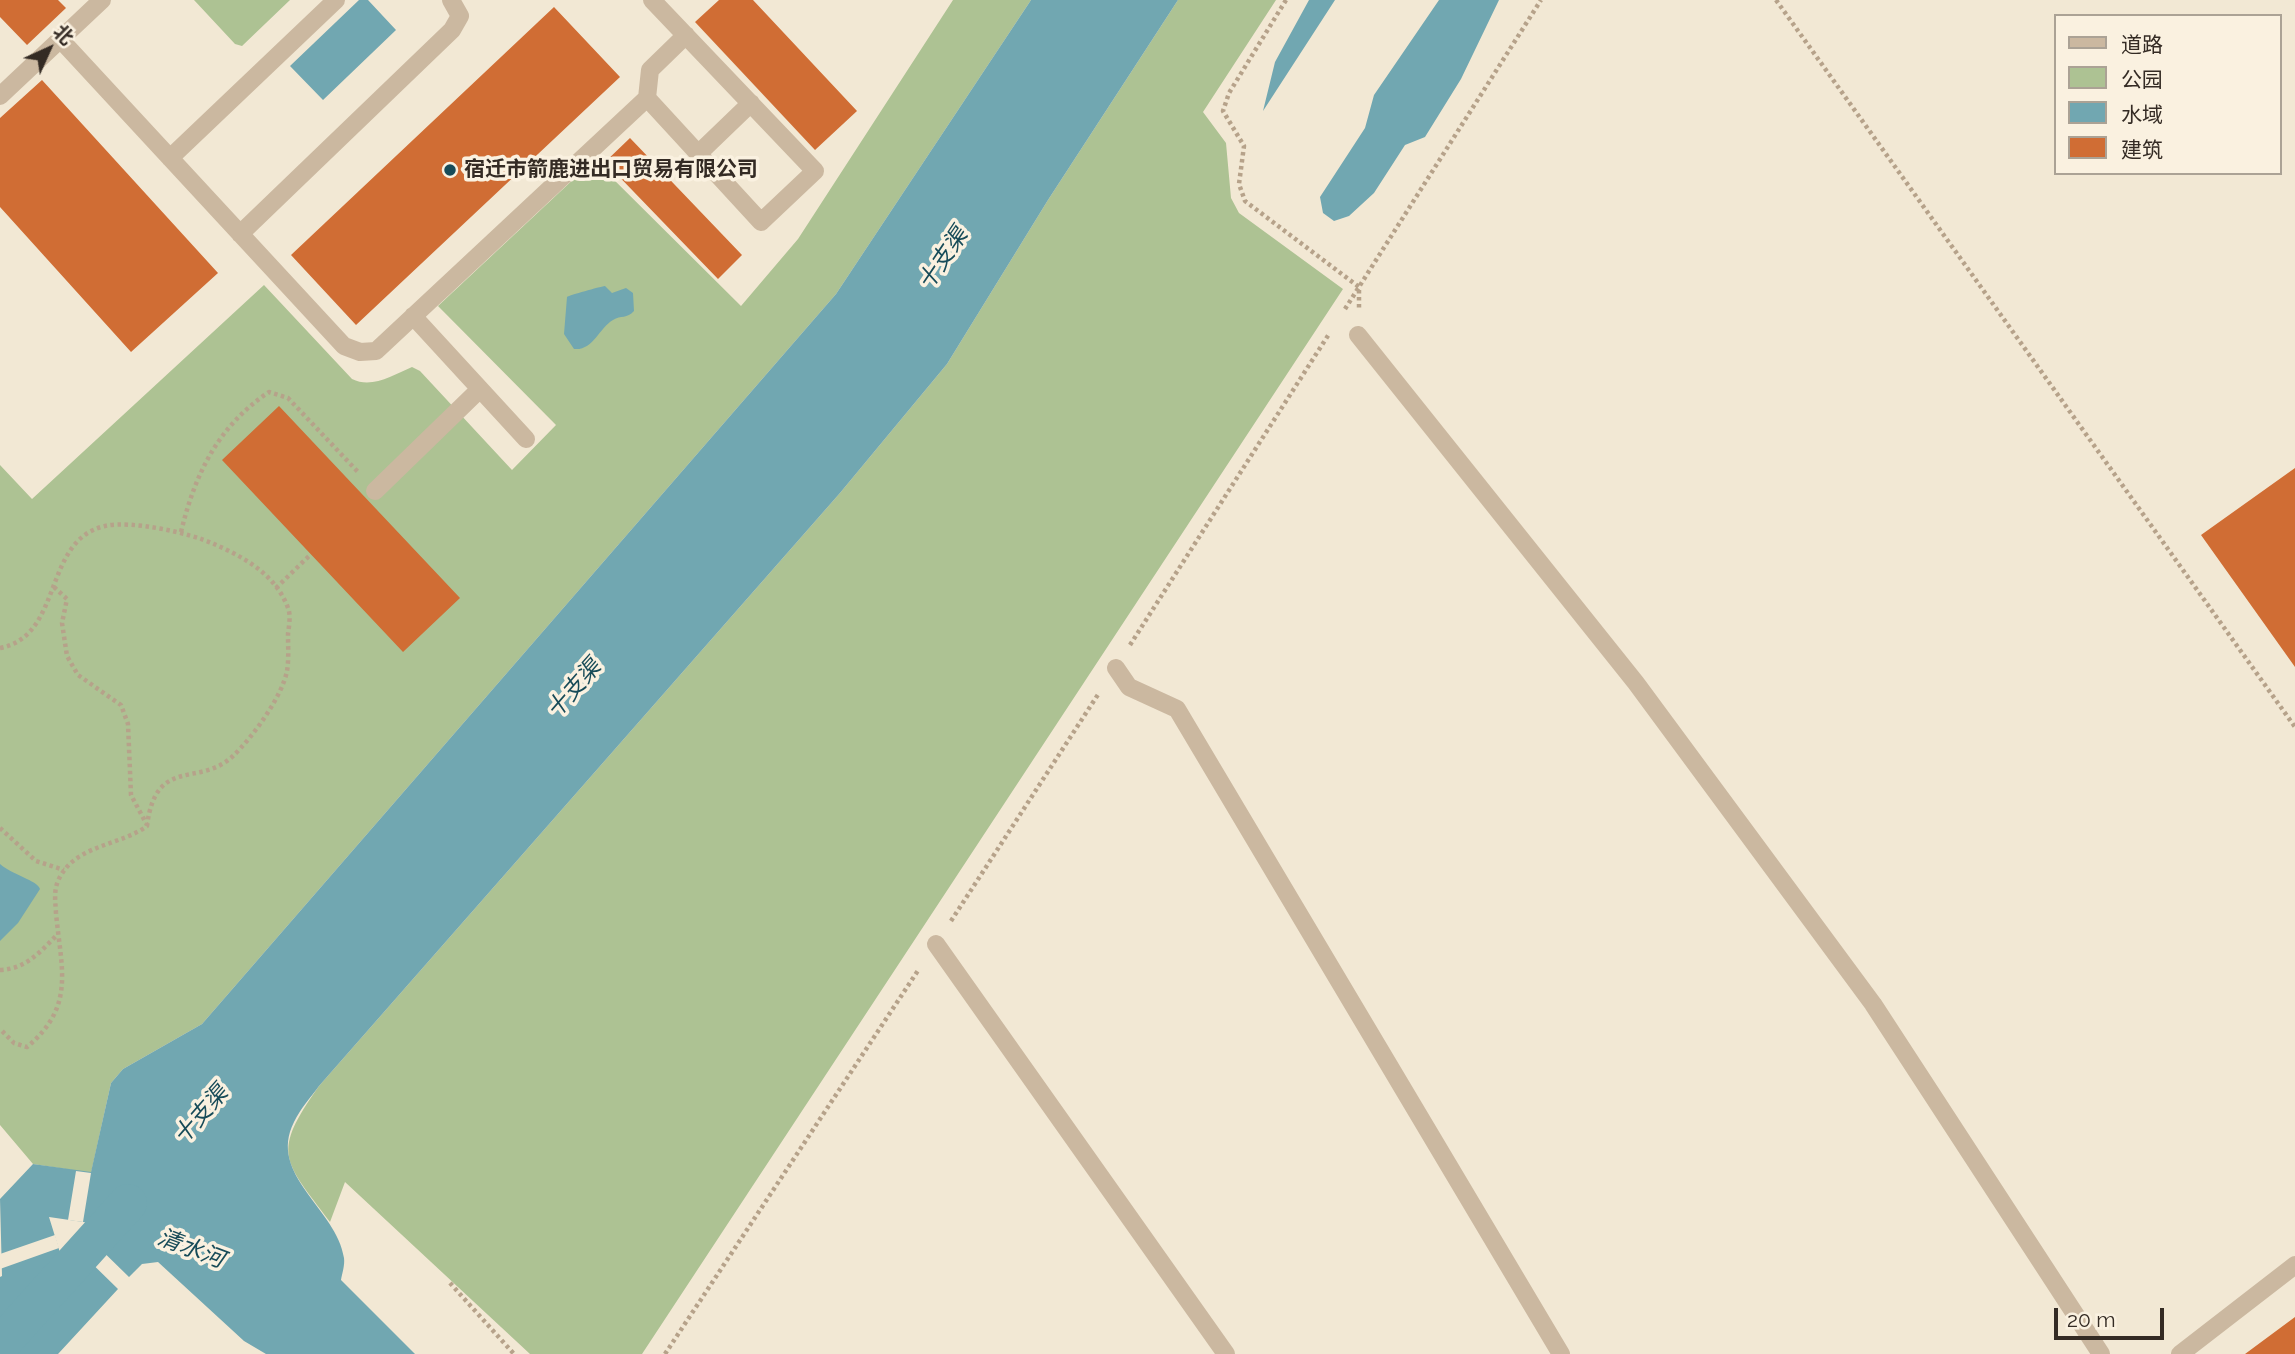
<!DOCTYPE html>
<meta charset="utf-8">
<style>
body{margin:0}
#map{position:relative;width:2295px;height:1354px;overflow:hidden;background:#f2e8d4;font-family:Raleway,"Noto Sans SC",sans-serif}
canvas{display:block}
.legend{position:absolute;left:2054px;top:14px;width:228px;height:161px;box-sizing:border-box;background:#faf1e0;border:2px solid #aba295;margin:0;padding:9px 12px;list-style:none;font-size:21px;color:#342b24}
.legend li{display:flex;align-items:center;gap:14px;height:35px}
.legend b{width:35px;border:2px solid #aba295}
.north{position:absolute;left:14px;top:14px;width:70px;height:70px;-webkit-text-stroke:5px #faf1e0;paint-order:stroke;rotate:45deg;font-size:19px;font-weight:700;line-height:28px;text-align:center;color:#342b24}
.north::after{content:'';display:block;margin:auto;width:24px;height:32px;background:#342b24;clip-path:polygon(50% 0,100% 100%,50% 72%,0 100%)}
.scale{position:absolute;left:2054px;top:1308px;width:110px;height:32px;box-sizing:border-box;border:4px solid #342b24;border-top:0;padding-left:9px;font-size:21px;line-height:24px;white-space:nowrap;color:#342b24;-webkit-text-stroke:5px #faf1e0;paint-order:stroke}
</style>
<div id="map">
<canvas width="2295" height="1354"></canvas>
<ul class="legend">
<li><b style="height:9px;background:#cbb8a0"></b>道路</li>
<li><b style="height:19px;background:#adc293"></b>公园</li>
<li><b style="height:19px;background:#71a7b1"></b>水域</li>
<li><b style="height:19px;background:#d06d34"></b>建筑</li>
</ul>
<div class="north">北</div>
<div class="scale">20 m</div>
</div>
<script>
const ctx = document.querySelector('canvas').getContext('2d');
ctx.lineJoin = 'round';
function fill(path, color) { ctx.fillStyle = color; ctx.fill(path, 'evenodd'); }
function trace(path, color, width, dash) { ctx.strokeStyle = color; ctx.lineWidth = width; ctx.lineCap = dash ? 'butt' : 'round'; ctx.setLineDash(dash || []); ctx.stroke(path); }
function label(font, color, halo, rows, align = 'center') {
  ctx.font = font + ' Raleway,"Noto Sans SC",sans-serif'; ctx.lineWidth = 7; ctx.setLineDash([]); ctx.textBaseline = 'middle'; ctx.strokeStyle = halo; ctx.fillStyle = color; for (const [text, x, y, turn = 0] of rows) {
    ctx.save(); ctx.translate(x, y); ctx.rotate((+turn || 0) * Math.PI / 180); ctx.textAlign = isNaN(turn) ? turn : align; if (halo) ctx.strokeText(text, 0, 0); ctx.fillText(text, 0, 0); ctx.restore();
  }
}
const green = new Path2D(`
 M194,0H290L242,46L235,44Z
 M953,0H1031L836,294L202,1024L123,1069L111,1083L91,1173L33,1164L0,1125V465L32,499L264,285L352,379C372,389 393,375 412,367L420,371L512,470L556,425L438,306L594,160L741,306L798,239Z
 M1178,0H1276L1203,112L1226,143L1231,198L1239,213L1343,289L642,1354H530L345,1182L330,1222C283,1159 271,1154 319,1086L840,493L947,364L1048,200Z`);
const water = new Path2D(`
 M359,0H368L396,30L323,100L290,66Z
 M1031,0H1178L1048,200L947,364L840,493L319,1086C311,1097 300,1109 294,1122C267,1175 337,1209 344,1258C345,1265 342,1274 341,1280L415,1354H266L244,1341L158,1262L142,1264L129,1277L87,1236L97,1224L49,1217L62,1259L75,1247L118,1289L58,1354H0V1277L2,1276L0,1199L33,1164L91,1172L111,1083L123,1069L202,1024L836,294Z
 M1309,0H1335L1263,111L1275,62Z
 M1439,0H1499L1461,79L1425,137L1405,145L1374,193L1349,216L1334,221L1323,213L1320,197L1365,128L1374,95Z
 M605,286L612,293L626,288L633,293L634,311C627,319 621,315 613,320C599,328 593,351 574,349L564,334L567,297C570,295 599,287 605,286Z
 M0,864C12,875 37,880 40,889L18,923L0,941Z`);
const pier = new Path2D(`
 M76,1171L91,1173L83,1222L68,1220Z
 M55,1235L59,1248L0,1269V1254Z`);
const canal = new Path2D(`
 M0,1345L128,1203`);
const building = new Path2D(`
 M0,0H58L66,8L27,45L0,17Z
 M719,0H753L857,111L815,150L695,22Z
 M554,7L620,77L356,325L291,255Z
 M42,80L218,273L131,352L0,207V118Z
 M630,138L742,255L718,279L605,162Z
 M279,406L460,598L403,652L222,460Z
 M2295,468V667L2201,535Z
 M2295,1317V1354H2245Z`);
const path = new Path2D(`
 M1286,0L1229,93L1223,111L1244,146L1239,184L1245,201L1359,287V309
 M1776,0L2295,727
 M1345,309L1541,0
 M181,532C195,474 218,426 269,392L288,398L358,472
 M54,587L67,599L62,623L67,656L78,675L121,705L128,724L131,795L147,825
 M276,588L309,556
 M1130,645L1329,334
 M0,648C64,636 42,540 105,526C131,520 190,533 214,544C244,557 276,575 288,608C291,615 289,626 288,634C288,646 289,659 287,671C282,697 252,738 233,756C199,788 156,755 147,826C123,844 81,845 63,872C53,886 55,897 56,913C61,969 76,1006 27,1047L14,1043L0,1029
 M0,828L36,861L64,870
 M951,921L1099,693
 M0,970C26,969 40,952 57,935
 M450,1283L514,1354
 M665,1354L919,969`);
const service = new Path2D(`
 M60,39L344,346L360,352L376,351L647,98L761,222L815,171L652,0
 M0,96L102,0
 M647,98L650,70L686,35
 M698,154L751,103
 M170,158L336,0
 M240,234L452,30L460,16L451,0
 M413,316L526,439
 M375,491L480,389`);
const minor = new Path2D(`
 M1358,335L1636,683L1873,1004L2101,1354
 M1116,668L1129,687L1177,709L1561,1354
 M936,944L1226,1354
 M2180,1354L2295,1265`);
const markers = [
 [450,170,7,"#174b58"]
];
const poiNames = [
 ["宿迁市箭鹿进出口贸易有限公司",464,170]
];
const waterNames = [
 ["十支渠",943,259,-56],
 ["十支渠",574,689,-49],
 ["十支渠",201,1115,-49],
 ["清水河",191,1249,21]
];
fill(green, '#adc293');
fill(water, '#71a7b1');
fill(pier, '#f2e8d4');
trace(canal, '#71a7b1', 38);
fill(building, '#d06d34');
trace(path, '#b6a28a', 4.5, [3.5, 3.5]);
trace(service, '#cbb8a0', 18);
trace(minor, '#cbb8a0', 18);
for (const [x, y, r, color] of markers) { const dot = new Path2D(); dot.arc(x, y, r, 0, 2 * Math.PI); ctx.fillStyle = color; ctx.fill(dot); trace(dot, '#faf1e0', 2.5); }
label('bold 21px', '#342b24', '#faf1e0', poiNames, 'left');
label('italic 23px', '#174b58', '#faf1e0', waterNames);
</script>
